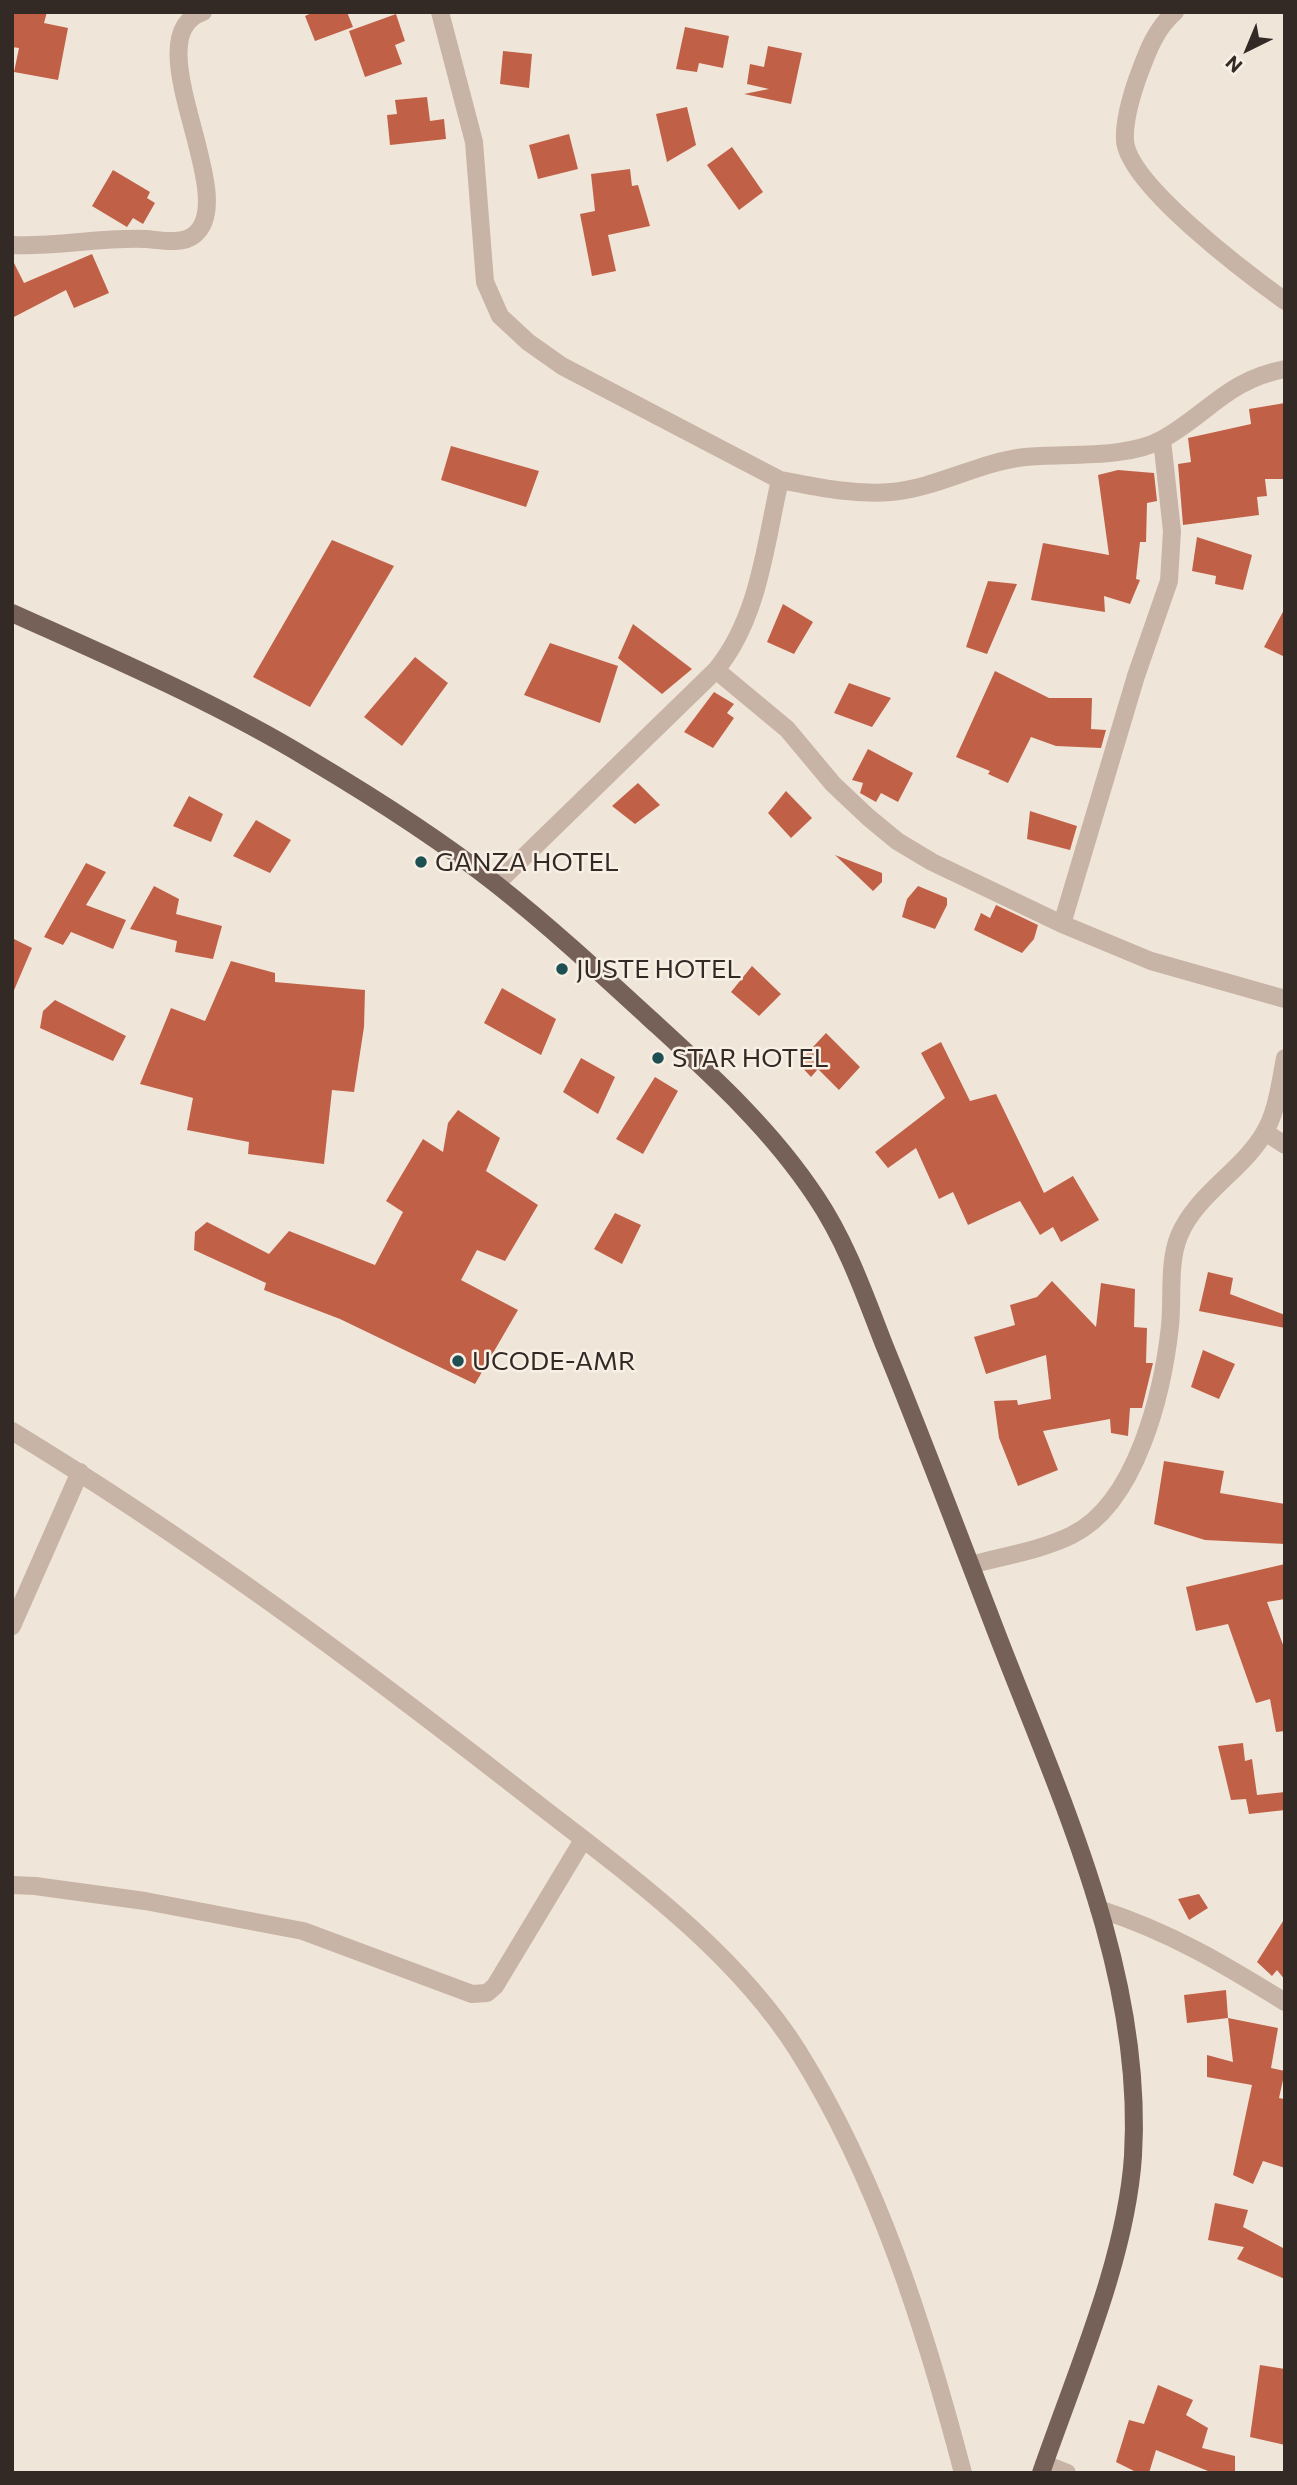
<!DOCTYPE html>
<style>
body{margin:0}
#map{position:relative;width:1297px;height:2485px;overflow:hidden;background:#f0e5d9;font-family:Commissioner,sans-serif}
canvas{display:block}
.frame{position:absolute;inset:0;border:14px solid #332a26;pointer-events:none}
.north{position:absolute;left:1213px;top:14px;width:70px;height:70px;-webkit-text-stroke:5px #f8efe5;paint-order:stroke;rotate:223deg;font-size:19px;font-weight:700;line-height:28px;text-align:center;color:#332a26}
.north::after{content:'';display:block;margin:auto;width:24px;height:32px;background:#332a26;clip-path:polygon(50% 0,100% 100%,50% 72%,0 100%)}
</style>
<div id="map">
<canvas width="1297" height="2485"></canvas>
<div class="frame"></div>
<div class="north">N</div>
</div>
<script>
const ctx = document.querySelector('canvas').getContext('2d');
ctx.lineJoin = 'round';
function fill(path, color) { ctx.fillStyle = color; ctx.fill(path, 'evenodd'); }
function trace(path, color, width, dash) { ctx.strokeStyle = color; ctx.lineWidth = width; ctx.lineCap = dash ? 'butt' : 'round'; ctx.setLineDash(dash || []); ctx.stroke(path); }
function label(font, color, halo, rows, align = 'center') {
  ctx.font = font + ' Commissioner,sans-serif'; ctx.lineWidth = 5; ctx.setLineDash([]); ctx.textBaseline = 'middle'; ctx.strokeStyle = halo; ctx.fillStyle = color; for (const [text, x, y, turn = 0] of rows) {
    ctx.save(); ctx.translate(x, y); ctx.rotate((+turn || 0) * Math.PI / 180); ctx.textAlign = isNaN(turn) ? turn : align; if (halo) ctx.strokeText(text, 0, 0); ctx.fillText(text, 0, 0); ctx.restore();
  }
}
const building = new Path2D(`
 M12,12H47L44,23L68,28L58,80L14,72L19,48L12,47Z
 M314,12H347L353,27L315,41L305,16Z
 M396,14L405,41L395,45L402,64L365,77L349,31Z
 M685,27L729,36L723,68L699,63L697,72L676,69Z
 M768,46L802,53L791,104L744,94L769,89L747,84L750,64L764,67Z
 M503,51L532,54L529,88L500,84Z
 M427,97L430,121L444,119L446,139L390,145L387,115L397,114L395,100Z
 M687,107L696,145L667,162L656,114Z
 M569,134L578,169L538,179L529,145Z
 M732,147L763,192L739,210L707,165Z
 M630,169L632,186L638,185L650,226L608,235L616,271L592,276L580,214L595,211L591,174Z
 M113,170L150,192L147,198L155,203L143,224L133,218L127,227L92,206Z
 M92,254L109,293L74,308L66,290L12,318V259L24,283Z
 M1285,403V479H1265L1267,496L1257,497L1259,515L1183,525L1178,464L1191,462L1188,438L1251,424L1249,409Z
 M451,446L539,471L526,507L441,480Z
 M1118,470L1154,473L1157,501L1147,503L1146,542H1140L1136,579L1140,580L1130,604L1104,596L1105,612L1031,600L1043,543L1109,555L1098,475Z
 M1197,537L1252,555L1243,590L1215,584L1216,576L1192,571Z
 M332,540L394,566L310,707L253,677Z
 M988,581L1017,584L987,654L966,647Z
 M783,604L813,622L794,654L767,642Z
 M1285,608V657L1264,647Z
 M633,624L692,669L662,694L618,658Z
 M550,643L618,666L600,723L524,695Z
 M415,657L448,683L402,746L364,717Z
 M995,671L1049,698H1092L1091,729L1106,730L1101,748L1056,746L1031,737L1008,783L988,774L990,771L956,757Z
 M849,683L891,698L872,727L834,713Z
 M714,692L734,704L727,713L734,718L713,748L684,732Z
 M868,749L913,773L898,802L881,793L876,802L860,793L863,783L852,780Z
 M638,783L660,805L635,824L612,806Z
 M786,791L812,818L791,838L768,813Z
 M189,796L223,814L211,842L173,826Z
 M1030,811L1077,826L1070,850L1027,839Z
 M256,820L291,840L270,873L233,856Z
 M835,855L882,873V882L873,891Z
 M86,863L106,872L86,905L126,920L113,949L71,932L63,945L44,937Z
 M154,886L179,899L176,914L222,926L213,959L175,952L177,941L130,929Z
 M918,886L947,898V905L935,929L902,917L907,899Z
 M996,905L1038,925L1034,939L1022,953L974,930L981,913L990,918Z
 M12,938L32,948L12,995Z
 M231,961L275,973V982L365,990L364,1027L354,1092L332,1090L324,1164L248,1154L249,1142L187,1130L193,1098L140,1084L171,1008L205,1021Z
 M752,966L781,994L759,1016L731,992Z
 M502,988L556,1019L541,1055L484,1023Z
 M55,1000L126,1036L113,1061L40,1028L43,1011Z
 M826,1033L860,1067L839,1090L818,1069L811,1077L798,1063Z
 M941,1042L970,1101L996,1094L1044,1193L1073,1176L1099,1220L1061,1242L1053,1227L1040,1235L1020,1201L968,1225L953,1192L939,1199L916,1148L888,1168L875,1152L945,1098L921,1053Z
 M581,1058L615,1077L598,1114L563,1092Z
 M655,1077L678,1091L643,1154L616,1139Z
 M458,1110L500,1138L486,1171L538,1205L505,1261L477,1250L461,1280L518,1310L475,1384L340,1319L264,1290L266,1283L194,1250L195,1232L207,1222L269,1254L289,1231L375,1265L403,1212L386,1201L423,1139L443,1152L448,1123Z
 M615,1213L641,1225L622,1264L594,1249Z
 M1208,1272L1233,1278L1230,1294L1285,1315V1328L1199,1311Z
 M1052,1281L1096,1327L1101,1283L1135,1289L1134,1327L1147,1328L1146,1363H1153L1142,1408H1130L1128,1436L1111,1433L1110,1419L1043,1431L1058,1470L1018,1486L999,1438L994,1401L1017,1400L1018,1405L1051,1399L1046,1355L986,1374L974,1337L1015,1325L1010,1305L1037,1297Z
 M1203,1350L1235,1364L1219,1399L1191,1387Z
 M1164,1461L1224,1471L1220,1493L1285,1504V1544L1205,1540L1154,1524Z
 M1285,1564V1599L1267,1602L1285,1650V1731L1276,1732L1270,1699L1256,1703L1228,1624L1196,1631L1186,1587Z
 M1243,1743L1245,1761L1252,1759L1257,1795L1285,1792V1810L1249,1814L1246,1799L1231,1800L1218,1746Z
 M1199,1894L1208,1908L1189,1920L1178,1899Z
 M1285,1918V1980L1277,1970L1272,1976L1257,1962Z
 M1226,1990L1228,2018L1187,2023L1184,1995Z
 M1228,2018L1278,2028L1271,2068L1285,2071L1279,2098L1284,2099L1285,2168L1263,2161L1253,2184L1233,2175L1252,2085L1207,2077V2055L1233,2062Z
 M1215,2203L1248,2210L1243,2227L1285,2249V2279L1237,2259L1244,2247L1208,2240Z
 M1260,2365L1285,2369V2445L1250,2437Z
 M1158,2385L1193,2400L1186,2415L1208,2428L1202,2448L1235,2456V2473H1213L1156,2450L1149,2473H1138L1116,2462L1129,2420L1144,2424Z`);
const minor = new Path2D(`
 M440,12L474,142L485,282L500,316L528,342L562,366L780,480C765,545 759,618 716,670L496,884
 M1175,12C1155,29 1147,53 1138,77C1132,94 1124,120 1125,140C1127,184 1249,275 1285,301
 M12,245C57,247 102,237 146,239C160,240 182,245 194,235C243,198 132,36 203,12
 M780,480C816,487 853,495 891,492C937,488 979,462 1025,457C1065,453 1126,459 1161,440C1207,415 1227,380 1285,369
 M716,670L787,729L833,784L868,817L897,841L932,862L1062,924L1151,961L1285,999
 M1062,924L1136,676L1169,581L1172,531L1162,440
 M1265,1132L1285,1145
 M12,1431C190,1539 357,1663 521,1791C619,1868 730,1944 798,2051C878,2179 925,2328 963,2473
 M971,1565C1003,1556 1042,1550 1072,1535C1137,1503 1163,1391 1170,1326C1173,1298 1168,1263 1179,1236C1195,1196 1241,1171 1263,1135C1277,1113 1280,1083 1285,1058
 M12,1626L80,1472
 M12,1885L35,1886L145,1901L303,1931L472,1994L487,1993L495,1986L583,1840
 M1044,2464L1067,2473`);
const tertiary = new Path2D(`
 M1099,1909C1170,1932 1222,1963 1285,2002`);
const primary = new Path2D(`
 M12,613C112,658 215,702 309,759C373,797 438,838 496,884C548,925 598,971 647,1016C708,1072 770,1127 816,1197C847,1243 865,1296 885,1347C924,1442 960,1538 997,1634C1061,1800 1144,1974 1133,2156C1126,2260 1075,2374 1041,2473`);
const markers = [
 [421,862,7,"#1e5053"],
 [562,969,7,"#1e5053"],
 [658,1058,7,"#1e5053"],
 [458,1361,7,"#1e5053"]
];
const poiNames = [
 ["GANZA HOTEL",435,862],
 ["JUSTE HOTEL",576,969],
 ["STAR HOTEL",672,1058],
 ["UCODE-AMR",472,1361]
];
fill(building, '#c06147');
trace(minor, '#c7b4a6', 18);
trace(tertiary, '#c7b4a6', 18);
trace(primary, '#756158', 18);
for (const [x, y, r, color] of markers) { const dot = new Path2D(); dot.arc(x, y, r, 0, 2 * Math.PI); ctx.fillStyle = color; ctx.fill(dot); trace(dot, '#f8efe5', 2.5); }
label('26px', '#332a26', '#f8efe5', poiNames, 'left');
</script>
